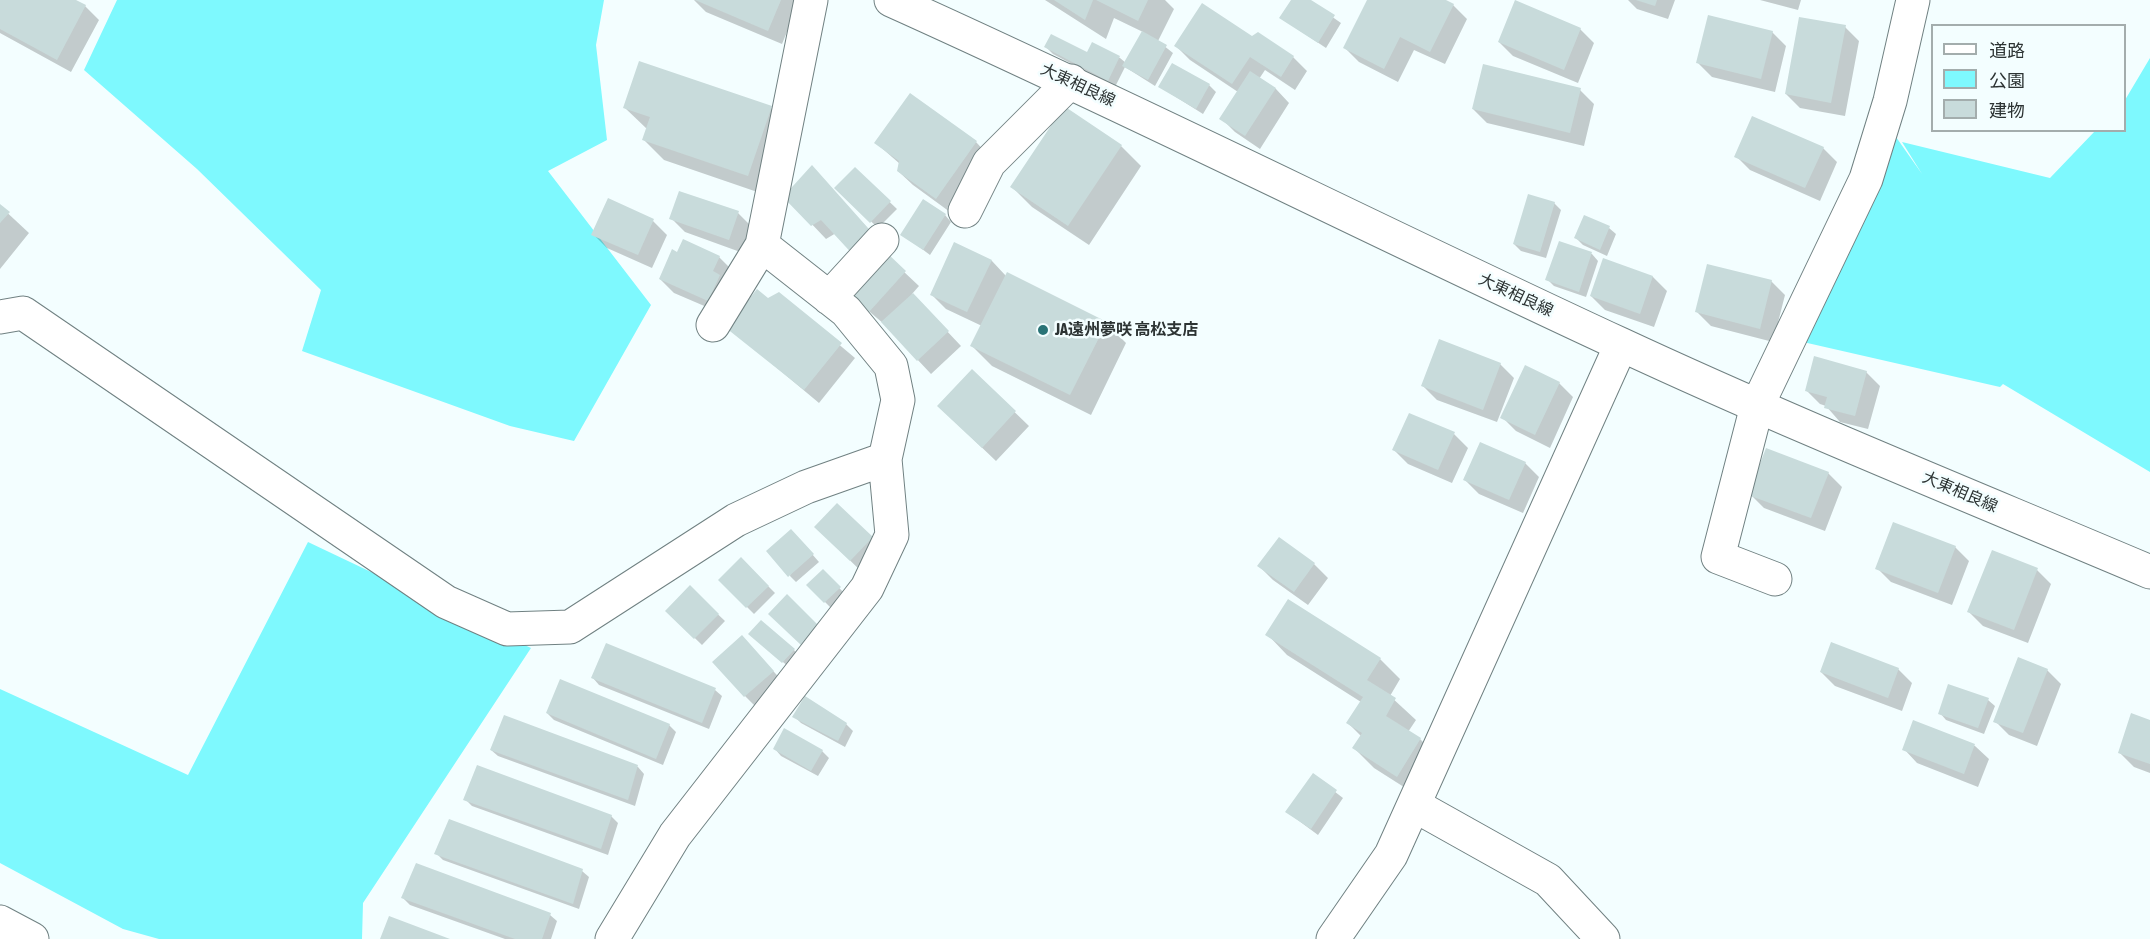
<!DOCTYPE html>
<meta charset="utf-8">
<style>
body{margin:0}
#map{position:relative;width:2150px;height:939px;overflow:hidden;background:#f3feff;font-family:"Asap Condensed","Noto Sans JP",sans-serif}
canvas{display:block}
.legend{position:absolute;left:1931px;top:24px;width:195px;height:108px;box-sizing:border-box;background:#f3feff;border:2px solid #a3adad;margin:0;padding:8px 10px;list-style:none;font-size:18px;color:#2c3333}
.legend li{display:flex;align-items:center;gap:12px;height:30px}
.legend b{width:30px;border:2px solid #a3adad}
</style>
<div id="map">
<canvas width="2150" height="939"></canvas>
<ul class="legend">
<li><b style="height:8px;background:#fff"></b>道路</li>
<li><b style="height:16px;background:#7ef9fe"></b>公園</li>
<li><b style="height:16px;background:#c8dbdb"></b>建物</li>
</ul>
</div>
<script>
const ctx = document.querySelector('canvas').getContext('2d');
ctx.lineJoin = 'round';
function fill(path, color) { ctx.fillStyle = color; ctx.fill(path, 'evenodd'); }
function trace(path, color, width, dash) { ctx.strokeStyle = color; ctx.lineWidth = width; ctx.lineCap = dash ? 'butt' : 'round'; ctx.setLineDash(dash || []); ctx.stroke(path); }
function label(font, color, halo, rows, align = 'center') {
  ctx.font = font + ' "Asap Condensed","Noto Sans JP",sans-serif'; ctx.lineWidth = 5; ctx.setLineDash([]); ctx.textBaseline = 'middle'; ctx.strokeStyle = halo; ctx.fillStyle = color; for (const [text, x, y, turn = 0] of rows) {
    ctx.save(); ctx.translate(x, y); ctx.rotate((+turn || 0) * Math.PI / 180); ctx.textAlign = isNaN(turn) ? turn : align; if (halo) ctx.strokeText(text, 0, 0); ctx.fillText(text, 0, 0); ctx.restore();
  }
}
const green = new Path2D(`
 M117,0H604L596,45L607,140L548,171L651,305L574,441L510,426L302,351L321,290L197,169L84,70Z
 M2150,58V472L2003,384L2000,387L1803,342L1896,137L1922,174L1902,142L2050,178L2095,131L2124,130L2125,100Z
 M308,542L531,648L363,903L362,939H159L123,929L0,863V689L188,775Z`);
const shadow = new Path2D(`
 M0,0H73L85,6L99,20L71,72L0,33Z
 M694,0H800L782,44L706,12Z
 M1045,0H1165L1174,9L1158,41L1173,53L1155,86L1125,67L1115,87L1053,54L1046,47L1088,54L1092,44L1120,58L1126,63L1143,32L1114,18L1106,39Z
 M1292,0H1308L1341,23L1326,48L1281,18Z
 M1368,0H1443L1453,5L1467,19L1445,64L1414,50L1398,82L1359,62L1345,48Z
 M1628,0H1675L1668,19L1637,9Z
 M1760,0H1801L1798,10Z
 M1845,27L1859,41L1845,116L1800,108L1786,94Z
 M1580,29L1594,43L1578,83L1513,56L1499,42Z
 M1772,32L1786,46L1775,92L1712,77L1698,63Z
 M1258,34L1293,57L1307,71L1295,90L1265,70L1259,79L1276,89L1289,103L1260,149L1235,132L1221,118L1238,92L1190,60L1176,46L1252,38Z
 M1209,85L1216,92L1203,114L1160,87Z
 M1580,90L1594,104L1584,146L1487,123L1473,109Z
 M625,108H771L791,128L769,196L664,160L644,140L647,129Z
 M1064,108L1121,146L1141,166L1089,245L1032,207L1012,187Z
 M976,142L989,156L950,212L913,185L898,171L900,164L876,143Z
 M1823,148L1837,162L1820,201L1750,170L1736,156Z
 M812,167L889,252L886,255L919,286L912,294L961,346L931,374L884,324L864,307L871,271L836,233L826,239L786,197Z
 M855,169L897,209L878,228L836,188Z
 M1554,203L1561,210L1546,258L1521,251L1514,244Z
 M0,206L29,233L0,269Z
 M738,213L752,227L743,253L685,232L671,218Z
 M945,215L951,222L930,255L902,234Z
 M1585,217L1609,228L1616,234L1607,256L1583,245L1576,238Z
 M653,221L667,235L652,268L607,248L593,234Z
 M1560,243L1592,254L1598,261L1586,297L1554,286L1547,279Z
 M955,244L992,261L1006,276L1106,323L1126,343L1091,415L992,366L972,346L982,326L946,309L932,295Z
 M678,254L719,257L733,271L723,314L674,293L660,279Z
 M1604,260L1653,277L1667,291L1654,327L1605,310L1591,296Z
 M1771,281L1785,295L1773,342L1711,326L1697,312Z
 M779,294L855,358L819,403L728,327Z
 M1500,364L1514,378L1497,422L1437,400L1423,386Z
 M972,371L1029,426L996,461L953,420Z
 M1866,372L1880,386L1868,429L1840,422L1826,406L1820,404L1806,390Z
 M1559,383L1573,397L1550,448L1516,431L1502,417Z
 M1454,434L1468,448L1452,483L1408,464L1394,450Z
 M1525,463L1539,477L1523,513L1479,494L1465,480Z
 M1828,473L1842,487L1825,531L1764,508L1750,494Z
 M797,537L819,562L796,582L790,576Z
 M872,538L885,552L864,574L830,541Z
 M1279,539L1314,564L1328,578L1308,605L1273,580L1259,566Z
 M1955,547L1969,561L1952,605L1891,582L1877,568Z
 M741,559L775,593L754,614L720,580Z
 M2037,570L2051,584L2028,643L1983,626L1969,612Z
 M823,571L846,595L832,609L808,585Z
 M690,588L725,621L702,645L667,611Z
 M1267,634L1380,659L1400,679L1390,696L1416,720L1408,732L1420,739L1441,760L1418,796L1374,768L1354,748L1361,736L1348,723L1361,702L1287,655Z
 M742,637L786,685L759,710L745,696Z
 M757,640L794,650L800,657L790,668Z
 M1898,669L1912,683L1902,711L1835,686L1821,672Z
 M2047,670L2061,684L2037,746L2009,735L1995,721Z
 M593,678L715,690L722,696L709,729L599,685Z
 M1988,700L1995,706L1984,734L1946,720L1940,713Z
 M547,713L669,725L676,732L663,765L554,720Z
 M794,716L846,724L853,731L845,747L801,723Z
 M505,717L638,767L644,774L635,806L498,756L491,750Z
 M1914,722L1975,746L1989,759L1978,787L1917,763L1904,749Z
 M2150,722V773L2134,767L2120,753Z
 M775,749L822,751L829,758L818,776L781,756Z
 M1313,775L1343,798L1318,835L1287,812Z
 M465,799L611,816L618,823L608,855L472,806Z
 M436,853L582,871L589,877L579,909L443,860Z
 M403,898L550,915L557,921L551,939H505L410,905Z`);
const building = new Path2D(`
 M0,0H76L86,5L57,60L0,29Z
 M695,0H781L768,31Z
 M1054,0H1093L1085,20Z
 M1096,0H1148L1138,21Z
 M1291,0H1311L1335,15L1318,43L1279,18Z
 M1367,0H1446L1454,4L1430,52L1400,37L1384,69L1343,48Z
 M1515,0L1581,28L1564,70L1498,42Z
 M1636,0H1657L1655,6Z
 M1202,3L1252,36L1258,32L1294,56L1281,77L1250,57L1232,84L1174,46Z
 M1708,15L1773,31L1761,79L1696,63Z
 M1799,17L1846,25L1831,103L1785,94Z
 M1142,31L1167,45L1148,80L1122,66Z
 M1051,34L1087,52L1092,42L1120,56L1108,81L1044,47Z
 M639,61L772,106L748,176L642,140L650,117L623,108Z
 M1172,63L1210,84L1196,109L1158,87Z
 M1483,64L1581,88L1570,133L1472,109Z
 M1250,71L1276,88L1245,136L1219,119Z
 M910,93L977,141L936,199L897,171L899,161L874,143Z
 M1064,106L1122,145L1068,226L1010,187Z
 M1752,116L1824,147L1805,188L1734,157Z
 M812,165L876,237L857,259L821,220L811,226L783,197Z
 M855,167L891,201L870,223L834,188Z
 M679,191L739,211L729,240L669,219Z
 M1528,194L1555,202L1540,252L1513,244Z
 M608,198L654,219L638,255L591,235Z
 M923,199L946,214L923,250L900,235Z
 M0,204L10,212L0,223Z
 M1584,215L1610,226L1600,250L1574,238Z
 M683,239L720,256L713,271L720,275L708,301L659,279L672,249L677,252Z
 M1559,241L1592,252L1579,292L1545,280Z
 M954,242L992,260L967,312L930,295Z
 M886,252L906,271L869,312L848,293Z
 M1603,258L1653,276L1640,314L1590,296Z
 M1707,264L1772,280L1760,329L1695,312Z
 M1007,272L1107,322L1070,395L970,346Z
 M757,289L768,298L779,292L842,343L804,390L726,328Z
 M913,293L949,331L917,361L881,322Z
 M1439,339L1501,363L1483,410L1421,386Z
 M1814,356L1867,371L1855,416L1824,408L1827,397L1805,391Z
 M1525,365L1560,382L1535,435L1500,418Z
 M972,369L1016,411L982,448L937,406Z
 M1409,413L1455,432L1438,470L1392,450Z
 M1480,442L1526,462L1509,500L1463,480Z
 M1766,448L1829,472L1811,518L1748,495Z
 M837,503L873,537L850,561L814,527Z
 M1893,522L1956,546L1938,593L1875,569Z
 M791,529L814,554L788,577L766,551Z
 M1279,537L1315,563L1294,592L1257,566Z
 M1992,550L2038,568L2014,630L1967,612Z
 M741,557L769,586L746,608L718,580Z
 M823,569L841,587L824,603L806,585Z
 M690,585L719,614L694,639L665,611Z
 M787,594L820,627L802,646L768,614Z
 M1288,599L1381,658L1367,680L1396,698L1386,716L1421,738L1397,777L1352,748L1362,733L1346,723L1363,697L1265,635Z
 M761,620L795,649L782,663L748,634Z
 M742,635L774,671L744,697L712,662Z
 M1831,642L1899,668L1888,698L1820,672Z
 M606,643L716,688L702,723L591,678Z
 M2018,657L2048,669L2023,733L1993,722Z
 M560,679L670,724L656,759L546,713Z
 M1948,684L1989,698L1978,728L1938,714Z
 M805,696L847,723L838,741L792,717Z
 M2131,713L2150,720V764L2118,753Z
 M504,715L638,765L628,800L490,750Z
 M1913,720L1975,744L1964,774L1902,750Z
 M784,728L823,750L811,771L773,749Z
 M477,765L612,815L601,849L463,800Z
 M1313,773L1337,790L1311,829L1285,812Z
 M449,819L583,869L573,904L434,854Z
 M416,863L551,913L542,939H515L401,898Z
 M389,916L450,939H380Z`);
const minor = new Path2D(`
 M965,211L989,163L1071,81
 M829,298L882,240
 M0,317L23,313L446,602L507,629L570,627L736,520L806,487L885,459
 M713,325L762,245
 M1775,579L1718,557L1757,406L1866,179L1890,101L1913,0
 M1414,805L1548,880L1603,939
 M0,922L32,939
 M612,939L675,835L867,588L892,535L885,459L898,400L891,366L846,311L762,245L811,0
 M1333,939L1391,855L1621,345`);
const major = new Path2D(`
 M891,0C1136,110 1376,231 1620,344C1794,425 1973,497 2150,572`);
const markers = [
 [1043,330,6,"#297376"]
];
const streetNames = [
 ["大東相良線",1078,85,25],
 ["大東相良線",1516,295,25],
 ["大東相良線",1960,492,23]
];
const poiNames = [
 ["JA遠州夢咲 高松支店",1055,330]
];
fill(green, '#7ef9fe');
fill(shadow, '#0003');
fill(building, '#c8dbdb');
trace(minor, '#708182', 35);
trace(major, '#708182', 35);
trace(minor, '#fff', 33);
trace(major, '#fff', 33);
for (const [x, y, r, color] of markers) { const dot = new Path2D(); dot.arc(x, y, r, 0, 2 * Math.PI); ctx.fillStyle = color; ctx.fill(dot); trace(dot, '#f3feff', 2); }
label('16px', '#2c3333', '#f3feff', streetNames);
label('bold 16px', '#2c3333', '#f3feff', poiNames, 'left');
</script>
